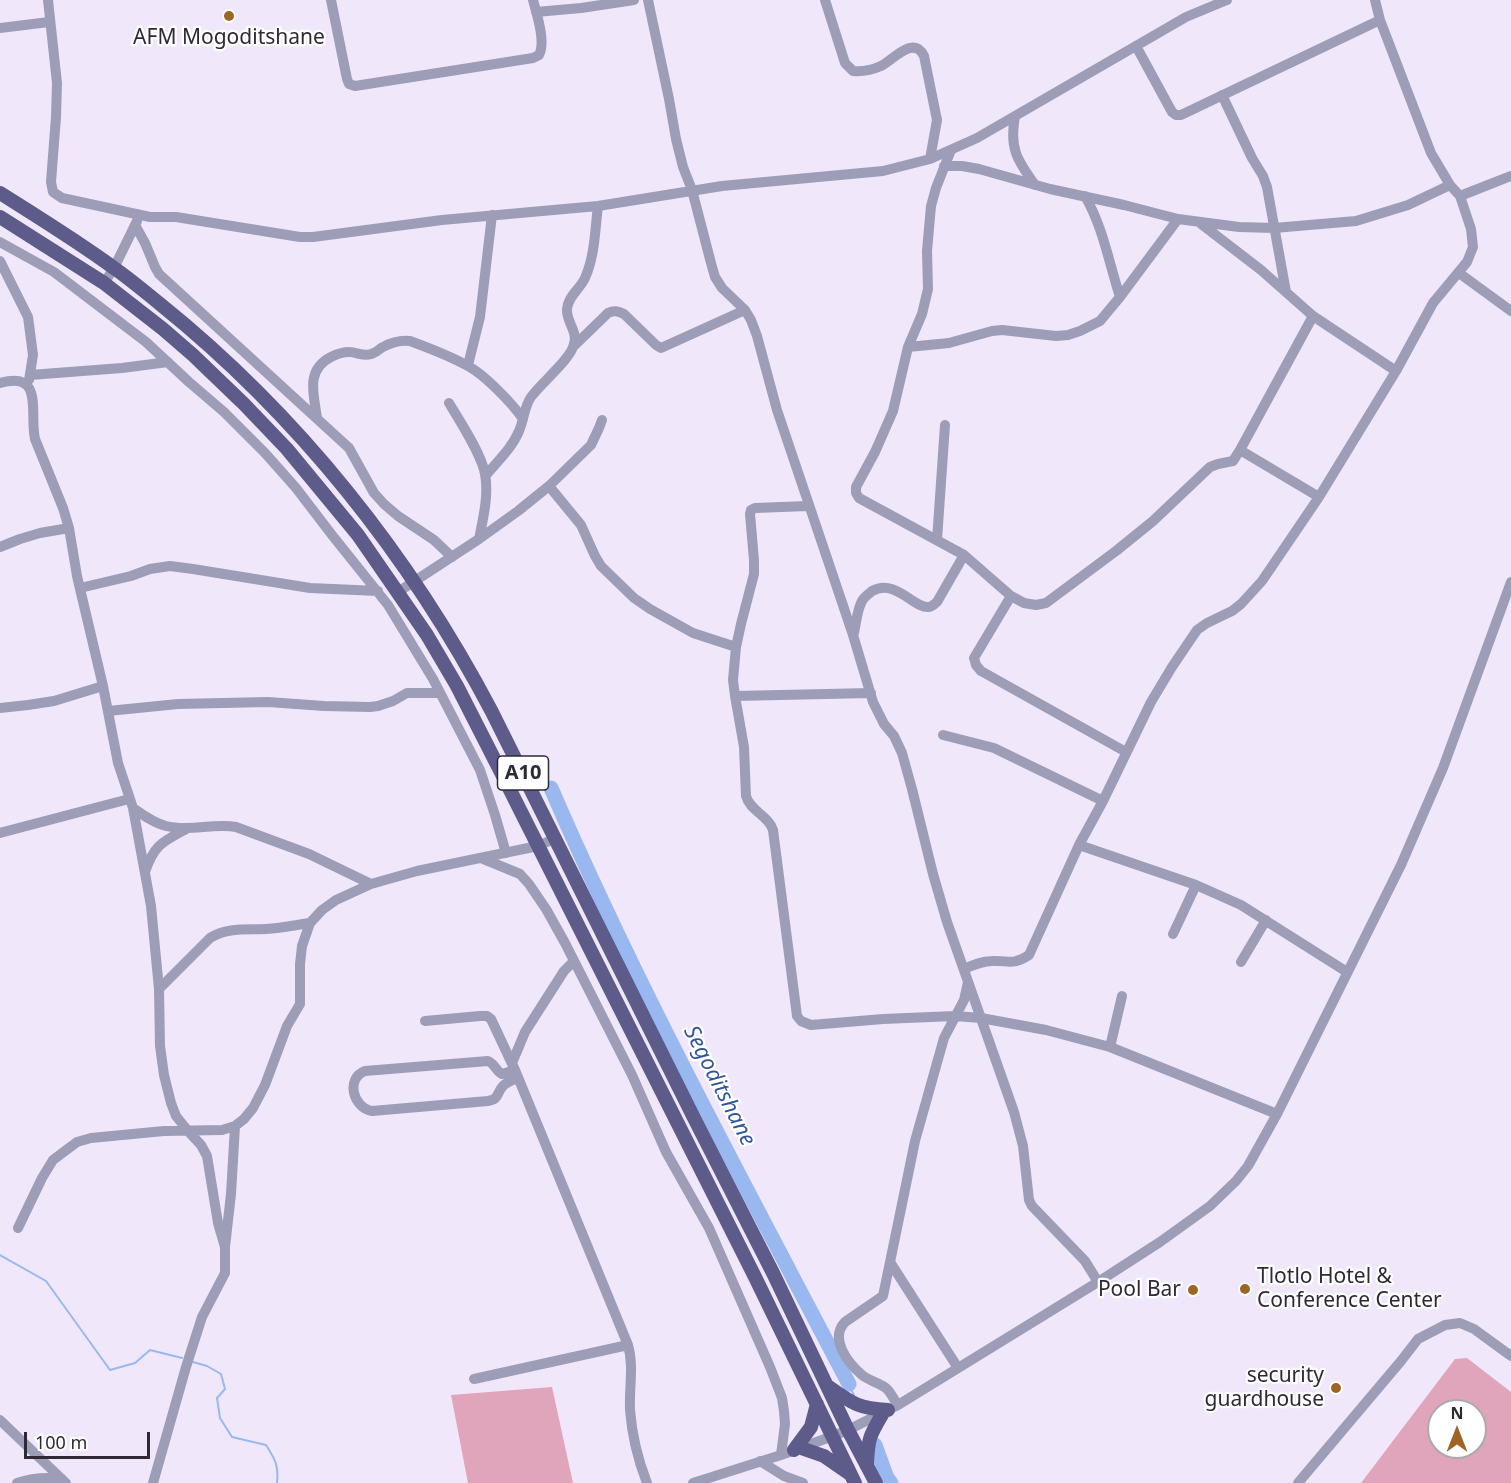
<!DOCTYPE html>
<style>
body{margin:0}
#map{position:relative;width:1511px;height:1483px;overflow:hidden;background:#f1e7fb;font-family:"Noto Sans",sans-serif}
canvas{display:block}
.north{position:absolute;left:1427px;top:1399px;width:60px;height:60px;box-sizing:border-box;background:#fff;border:2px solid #aca9ae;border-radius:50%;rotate:0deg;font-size:16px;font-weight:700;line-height:24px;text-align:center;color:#2f2935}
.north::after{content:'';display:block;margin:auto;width:21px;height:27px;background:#9e6423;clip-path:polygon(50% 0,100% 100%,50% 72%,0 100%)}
.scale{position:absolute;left:24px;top:1432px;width:126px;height:27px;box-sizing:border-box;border:3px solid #2f2935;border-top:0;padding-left:8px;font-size:18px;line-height:21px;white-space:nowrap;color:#2f2935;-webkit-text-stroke:4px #fff;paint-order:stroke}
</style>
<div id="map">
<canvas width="1511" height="1483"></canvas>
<div class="north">N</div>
<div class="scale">100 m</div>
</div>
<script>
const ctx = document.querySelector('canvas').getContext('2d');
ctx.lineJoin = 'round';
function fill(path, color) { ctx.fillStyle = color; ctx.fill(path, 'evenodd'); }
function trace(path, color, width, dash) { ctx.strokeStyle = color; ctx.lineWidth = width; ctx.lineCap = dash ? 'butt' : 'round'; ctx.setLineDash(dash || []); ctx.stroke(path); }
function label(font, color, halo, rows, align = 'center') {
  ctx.font = font + ' "Noto Sans",sans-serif'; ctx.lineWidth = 4.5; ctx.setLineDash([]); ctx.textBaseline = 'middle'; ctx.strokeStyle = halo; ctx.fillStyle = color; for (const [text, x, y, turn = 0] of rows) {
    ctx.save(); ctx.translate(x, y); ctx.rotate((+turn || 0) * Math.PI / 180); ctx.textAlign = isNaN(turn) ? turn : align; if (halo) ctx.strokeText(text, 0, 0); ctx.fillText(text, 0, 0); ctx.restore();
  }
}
const green = new Path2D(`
 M1467,1358L1511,1392V1483H1361L1455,1359ZM1439,1411H1475V1447H1439Z
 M552,1387L573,1483H468L451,1395Z`);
const stream = new Path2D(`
 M0,1255L46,1281L110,1370L135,1363L150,1350L182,1358
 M193,1362L207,1366L221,1374L225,1389L217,1398L220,1418L232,1437L266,1445C275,1459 279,1466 277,1483
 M849,1384L855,1398`);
const river = new Path2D(`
 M551,788C639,992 746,1187 849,1384
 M875,1445L887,1478L891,1483`);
const minor = new Path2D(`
 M48,0L57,83L56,117L51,182L53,192L62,198L150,217H176L300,237H313L442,220L598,206L722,186L883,171L930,159L977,138L1186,17L1227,0
 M331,0L347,79L349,84L355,86L533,58L539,55C546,42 537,15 533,0
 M648,0L669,99L676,139L683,167L692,190L711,263L715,277L722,288L745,310L751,320L757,336L777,410L853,635L873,702L884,724L894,736L902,753L912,789L933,874L947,922L1014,1112L1023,1146L1029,1200L1032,1206L1085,1261L1098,1282
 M825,0L845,63L853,71C863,72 872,70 881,66C894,59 914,35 924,56L937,120L930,159
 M536,12L581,8L634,0
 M0,28L49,22
 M1136,46L1172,112L1176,115H1181L1380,20
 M1222,95L1252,158L1263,176L1267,187L1286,292
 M1015,116C1009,148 1017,160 1035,185
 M951,150L936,188L931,206L927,251L928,289L922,314L908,347L893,411L875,452L856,487V493L859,498L964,555L1011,596L1024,603L1036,605L1046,603L1116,551L1153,521L1210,467L1218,464L1233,461L1240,450L1313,316
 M944,166H962L979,169L1050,189L1124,205L1178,219L1239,227L1274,228L1356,221L1408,205L1450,185
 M1085,196C1103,227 1109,263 1120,297
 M1460,196L1511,176
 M1200,223L1261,270L1313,316L1396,371
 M135,225L145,243L155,267L159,274L349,448L374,493L384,504L398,516L434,540L452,557
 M0,242L54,272L146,342L189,382L224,412L265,453L296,488L332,535L388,605L433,679L480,770L495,815L506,853
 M0,261L28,317L33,355L29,380
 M1459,273L1511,311
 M104,283L114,268L137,221
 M574,346L608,313C614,310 618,311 624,314L656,345L661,348L745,310
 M908,347L949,343L992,331L1002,330L1056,336L1068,335L1080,331L1100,321L1120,297L1178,219
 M468,365L480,317L492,215
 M30,375L122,368L168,362
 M0,383C45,370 29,414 35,439L63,508L69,528L77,576L103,686L118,763L133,808C143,815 154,823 166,826C189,832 213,823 236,827L309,854L371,884
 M449,403C460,421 482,455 485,474C489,495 483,519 479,539
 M317,418C314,395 305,370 331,357C337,354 342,352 349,352C357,352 364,357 371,354C376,353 379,349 383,347C392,342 400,340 410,341C429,348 448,355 466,365C483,373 512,403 523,419
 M1240,450L1319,497
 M486,475C497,462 512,448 519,431C524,420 524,407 531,397C541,383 571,359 574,344C578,331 566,322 567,309C568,296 580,289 585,278C595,256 595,229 598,206
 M549,486L581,525L595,556L601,566L634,598L650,609L693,633L736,647
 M808,506L755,508L751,510L750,514L754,560V574L741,624L736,647L733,680L735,696L744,747L746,796C750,811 768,815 773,830L797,1016L801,1021L811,1025L883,1019L955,1016L981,1018L1046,1030L1110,1047
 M937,540L945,425
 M0,547L20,539L40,533L69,528
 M80,588L131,576L150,569L170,566L193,569L310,588L378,591
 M398,592L479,539L518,511L549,486L591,445L599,428L602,420
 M1011,596L974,658L976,665L981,671L1126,752
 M854,633C856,624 857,610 862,601C864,597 869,594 872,591C896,578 914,609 929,607C931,607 936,603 937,602L964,555
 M735,696L871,693
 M0,708L28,705L54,701L103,686
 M108,711L178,704L268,702L324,706L370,707L378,706L393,701L407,693H440
 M943,735L994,748L1103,801
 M133,808L151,906L159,989L160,1046L164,1075L171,1103L176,1116L188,1131L201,1145L207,1156L218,1223L225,1247
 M0,833L129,799
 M1079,845L1196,885L1241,905L1347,972
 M481,858L520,874L529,884L546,909L565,943L632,1075L666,1152L709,1228L770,1367L782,1398L784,1411L785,1424L781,1455
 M145,872C154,845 162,842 186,829
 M1173,934L1196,885
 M1241,962L1266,920
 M964,969C973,965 982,961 992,961C1009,960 1012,966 1029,955L1079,845L1103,801L1151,702L1172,667L1197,630L1207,623L1232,611L1241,604L1262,581L1319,497L1396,371L1433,303L1467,262L1473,247L1471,229L1460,196L1450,185L1431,153L1380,20L1375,0
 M159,989L210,938C227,927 247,930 266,929C281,928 296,925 310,923
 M1122,996L1110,1047L1277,1114
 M425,1021L480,1016H487L491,1019L515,1070L628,1345C634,1366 629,1388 630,1410C632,1435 638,1460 647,1483
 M512,1063L525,1032L564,971L574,961
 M515,1070L502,1074C496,1071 495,1064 488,1061L365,1071C346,1078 352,1107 372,1111L488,1101C500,1099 496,1093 503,1086C506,1082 513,1080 518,1078
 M18,1228L42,1178L53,1160L77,1142L91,1138L164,1131L222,1130L235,1126L244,1119L253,1108L265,1085L287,1026L300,1004V964L302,946L310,923L322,910L336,900L371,884L417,871L538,846L556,838
 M890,1262L958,1368
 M474,1379L628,1345
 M898,1405C894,1400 891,1393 887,1389C881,1383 869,1381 862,1375C848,1363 829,1339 845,1322L883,1296L915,1141L944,1038L964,1000L968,982
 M0,1420L66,1483
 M760,1461L784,1476L803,1483
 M17,1483C32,1478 46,1477 62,1479
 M153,1483L186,1367L202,1317L225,1273V1247L231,1194L235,1126
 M693,1483L781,1455L833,1436L848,1430L898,1405L1098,1282L1160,1242L1210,1206L1236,1181L1248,1166L1277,1114L1401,865L1443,768L1511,582
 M1298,1483L1401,1361L1418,1339L1445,1325L1460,1323L1474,1329L1511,1356`);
const major = new Path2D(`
 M0,193C38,217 77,241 114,268C130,279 145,292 160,304C298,415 410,556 492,712L693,1116L773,1273L848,1430L876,1483
 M0,217L104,283L163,329L193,355L244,404L287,449L358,535L427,635L457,686L508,786L755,1277L855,1483
 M829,1387C853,1404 858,1408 888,1410
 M801,1448L824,1456L850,1474
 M794,1450L811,1427L817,1404
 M867,1464C868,1438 870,1435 883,1413`);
const markers = [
 [229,16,6,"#9e6423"],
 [1245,1289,6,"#9e6423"],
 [1193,1290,6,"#9e6423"],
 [1336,1388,6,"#9e6423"]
];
const shields = [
 [523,773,51]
];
const shieldNames = [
 ["A10",523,773]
];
const poiNames = [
 ["AFM Mogoditshane",229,38,"center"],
 ["Tlotlo Hotel &",1257,1277,"left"],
 ["Conference Center",1257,1301,"left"],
 ["Pool Bar",1181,1290],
 ["security",1324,1376],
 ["guardhouse",1324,1400]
];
const waterNames = [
 ["Segoditshane",719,1086,63]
];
fill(green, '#e1a5bb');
trace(stream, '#98b8ef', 2);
trace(river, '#98b8ef', 15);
trace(minor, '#9d9db8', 10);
trace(major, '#5d5b8a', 14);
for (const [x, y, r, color] of markers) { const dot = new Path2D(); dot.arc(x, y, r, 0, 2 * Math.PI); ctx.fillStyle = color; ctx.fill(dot); trace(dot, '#fff', 2); }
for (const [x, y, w] of shields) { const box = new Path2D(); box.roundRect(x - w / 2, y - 17, w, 34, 4.5); ctx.fillStyle = '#fff'; ctx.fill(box); trace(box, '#2f2935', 1.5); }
label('bold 20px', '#2f2935', null, shieldNames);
label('21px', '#2f2935', '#fff', poiNames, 'right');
label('italic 22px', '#315698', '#fff', waterNames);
</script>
